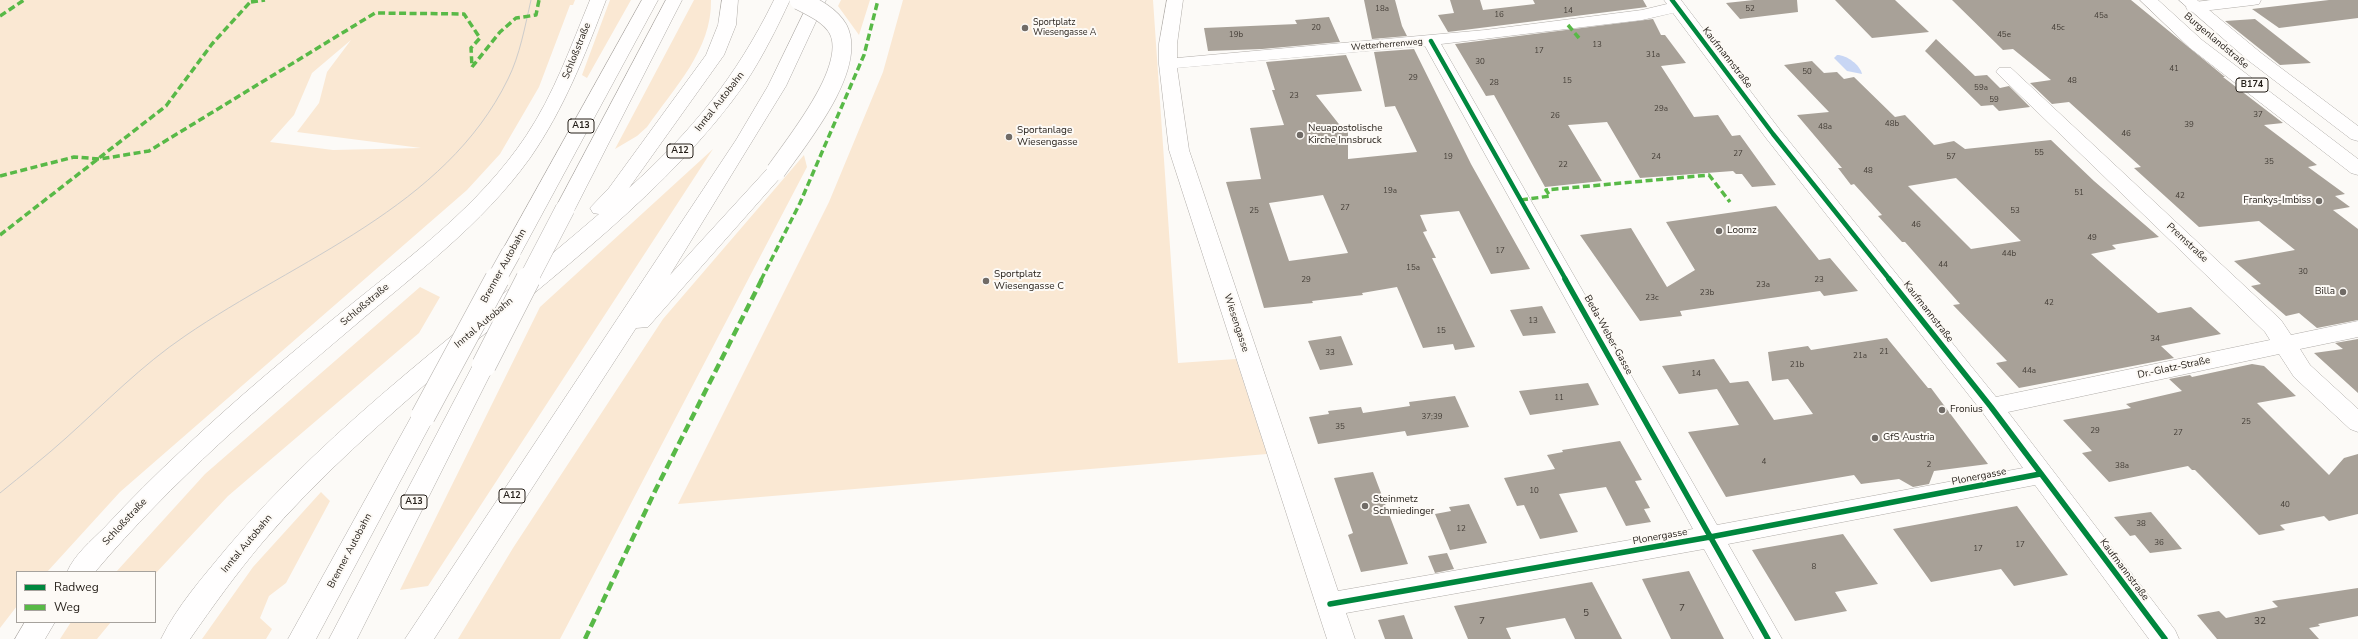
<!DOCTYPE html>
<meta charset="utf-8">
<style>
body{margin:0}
#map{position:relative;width:2358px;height:639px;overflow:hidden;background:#fcfaf7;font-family:"Nunito Sans",sans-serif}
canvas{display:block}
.legend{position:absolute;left:16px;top:571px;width:140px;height:52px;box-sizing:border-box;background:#fdfaf6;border:1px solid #a6a29d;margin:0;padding:5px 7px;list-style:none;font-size:12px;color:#241e18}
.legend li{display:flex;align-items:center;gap:8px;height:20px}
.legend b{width:20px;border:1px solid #a6a29d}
</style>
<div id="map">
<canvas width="2358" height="639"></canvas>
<ul class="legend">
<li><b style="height:5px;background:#00873e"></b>Radweg</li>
<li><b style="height:5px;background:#58b947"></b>Weg</li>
</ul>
</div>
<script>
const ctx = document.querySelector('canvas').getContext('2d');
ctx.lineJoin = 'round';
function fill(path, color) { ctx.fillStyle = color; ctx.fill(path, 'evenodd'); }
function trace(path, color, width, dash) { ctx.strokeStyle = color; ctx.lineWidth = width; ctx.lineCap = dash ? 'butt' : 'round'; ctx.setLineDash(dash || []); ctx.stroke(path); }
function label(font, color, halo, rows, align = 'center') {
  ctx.font = font + ' "Nunito Sans",sans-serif'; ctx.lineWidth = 4; ctx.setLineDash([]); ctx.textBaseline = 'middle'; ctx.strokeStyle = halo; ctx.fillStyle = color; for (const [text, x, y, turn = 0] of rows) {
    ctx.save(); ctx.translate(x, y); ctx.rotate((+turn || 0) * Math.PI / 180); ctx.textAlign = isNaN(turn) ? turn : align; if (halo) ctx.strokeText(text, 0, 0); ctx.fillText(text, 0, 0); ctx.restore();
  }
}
const green = new Path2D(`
 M0,0H575L573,5H570L539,87L500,154L467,190L120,492L47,572H17V606L0,628ZM351,40L327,72L319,103L297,132L421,148L333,150L270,142L294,115L312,73Z
 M610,0H631L587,78L582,75Z
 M694,0H711C712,50 674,88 647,127L637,136L615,149Z
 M841,0H870L859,35L838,6Z
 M903,0H1153L1178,363L1236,359L1267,454L678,504L829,202L883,72Z
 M713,149L428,586L400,590L540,307Z
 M804,155L807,167L560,639H458L513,548L663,319Z
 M420,287L440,297L419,333L228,496L155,574V572H116L205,474Z
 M321,492L330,501L286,583L269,596L260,618L272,629L266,639H202L253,567Z
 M71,622H111L97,639H60Z`);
const water = new Path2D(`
 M1837,55C1847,55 1860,65 1862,74L1847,71L1834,58Z`);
const building = new Path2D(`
 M1364,0H1395L1402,26L1407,36L1372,39Z
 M1450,0H1480L1483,10L1535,4L1533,0H1643L1647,7L1448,32L1438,15L1454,13Z
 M1754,0H1797L1798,12L1740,19L1726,3Z
 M1835,0H1895L1929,32L1872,38Z
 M1952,0H2131L2225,77H2223L2283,123L2264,125L2317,165L2308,167L2345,194L2335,196L2350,207L2333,210L2358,229V320L2317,328L2299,313L2286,316L2251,286L2261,284L2234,261L2295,250L2259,221L2199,227L2134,168L2141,167L2069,102L2052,104L2030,83L2051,80L2013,49L2003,50Z
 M2329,0H2358V18L2279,28L2252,9Z
 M1329,17L1340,42L1262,49L1208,51L1204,28L1297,24L1295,20Z
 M1653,19L1661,35H1665L1686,63L1661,66L1694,117L1718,115L1732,136L1740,135L1776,185L1752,187L1742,174H1736L1733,171L1640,178L1607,122L1568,125L1602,181L1545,187L1494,95L1486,96L1455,44Z
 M2255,19L2311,63L2280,65L2225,21Z
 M1936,39L1975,76L1987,75L2000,88L2009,86L2030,107L1999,111L1993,105L1981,106L1925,51Z
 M1414,49L1471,164L1530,269L1491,274L1459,211L1420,215L1427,231L1423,232L1436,258H1432L1475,347L1455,350L1453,344L1423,348L1397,287L1362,293L1363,295L1312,301L1313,303L1264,308L1226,182L1261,179L1250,128L1284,125L1272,90H1275L1266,62L1346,55L1362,91L1316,95L1342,128L1348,127V159L1417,152L1395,106L1385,107L1374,52ZM1323,195L1348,253L1289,261L1269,203Z
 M1812,61L1824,73L1837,72L1844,79L1854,77L1895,117L1905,115L1934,145L1954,141L1965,149L2051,140L2094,181L2159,237L2112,245L2116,249L2091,254L2158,313L2191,307L2221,334L2161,346L2174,358L2019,388L1996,363L2007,361L1953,305L1960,304L1905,242H1902L1878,216L1882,215L1854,184L1851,185L1838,168H1842L1797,115L1829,112L1784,65ZM1956,178L2021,241L1971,249L1908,186Z
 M1776,206L1819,260L1830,258L1858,291L1824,296L1820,291L1680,311L1682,316L1640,321L1580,235L1631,228L1667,287L1695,270L1666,222Z
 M1542,306L1556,333L1523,336L1510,310Z
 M1341,336L1353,365L1320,370L1308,341Z
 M1887,338L1928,388H1931L1988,464L1934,471L1929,484L1913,487L1899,479L1861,484L1854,475L1726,497L1688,432L1739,425L1717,389L1679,394L1662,366L1714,359L1730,383L1748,381L1774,420L1813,414L1788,379L1772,381L1768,352L1808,346L1811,350Z
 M2358,339V393L2314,353L2343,349L2335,343Z
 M2252,364L2264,366L2296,396L2257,403L2329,475L2344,458L2358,454V514L2329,521L2324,516L2280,525L2285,530L2259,535L2195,470H2192L2188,466L2109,482L2082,453L2092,451L2063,420L2131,408L2126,404L2182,391L2169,379L2190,375L2192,377Z
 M1588,383L1599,405L1530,415L1519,391Z
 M1455,396L1469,427L1407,436L1405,431L1318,444L1309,417L1329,414L1328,411L1361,407L1363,413L1410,406L1409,402Z
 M1620,441L1642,480L1635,481L1650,508L1644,509L1651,522L1626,526L1606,487L1559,494L1578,532L1540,539L1524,505L1517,506L1504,478L1555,469L1547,455L1563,452L1562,450Z
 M1373,472L1408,564L1361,572L1348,535L1353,533L1334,478Z
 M1469,504L1487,543L1450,550L1435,514L1451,511L1449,507Z
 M2017,506L2068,575L2014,586L2001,569L1931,582L1893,529Z
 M2151,512L2167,531L2182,549L2150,553L2135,535L2130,536L2114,517Z
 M1843,534L1878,584L1835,592L1847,611L1795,621L1752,550Z
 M1447,553L1454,569L1435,573L1428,556Z
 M1689,571L1724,639H1671L1642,579Z
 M1592,582L1622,639H1575L1565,618L1506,628L1511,639H1468L1454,606Z
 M2358,588V616L2318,624L2320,626L2309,628L2319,639H2217L2197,615L2219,611L2226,618L2278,607L2272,601Z
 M1404,615L1413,639H1385L1378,620Z`);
const minor = new Path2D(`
 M1167,0H1183L1177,44V58L1485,30L1642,10L1667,4L1664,0H1681L1780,130L1996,397L2270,340L2265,332L1996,72L1999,68H2011L2281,320L2291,335L2358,321V337L2300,349L2310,365L2358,409V432L2350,429L2294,377L2279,354L2008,412L2175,630L2179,639H2149L2035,485L1728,544L1782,639H1754L1704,549L1346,613L1355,639H1327L1169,150L1159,64V44ZM1673,13L1766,138L1983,413L2023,468L1717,525L1441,44L1642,20ZM1425,46L1693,529L1338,591L1189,150L1177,68Z
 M2211,0H2261L2259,4L2253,5L2194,12L2188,11L2186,7L2188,3Z`);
const major = new Path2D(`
 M590,0H606C585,55 564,109 530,158C482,225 415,274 353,327C262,404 172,481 95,572H67C75,554 91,541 105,527C130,500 156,474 183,449C236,399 291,353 348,307C411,256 480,205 526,136C554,94 571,46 590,0Z
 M2140,0H2158L2202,40L2358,159V175L2351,173L2190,48Z
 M2179,0H2197L2261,53L2358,126V141L2351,139L2249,61Z
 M25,622H55L45,639H15Z`);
const highway = new Path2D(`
 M642,0H658L521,253L518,258L511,260L504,258L501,253Z
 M666,0H682L575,209L572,214L565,216L558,214L555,209Z
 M722,0H738L736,25L724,55L629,188C693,130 736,77 774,0H790C777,28 763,56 746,82C672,189 550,278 451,362C385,419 318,477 262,543C236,574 213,606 190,639H161C177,606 203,577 226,549C333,421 473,323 599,214L593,213L590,208L609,188L706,55L718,25Z
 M810,0H826L786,86L670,275L769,167L776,165L783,167L786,171L648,327L636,328L434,639H405L736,140L768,86Z
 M484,357L492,359L495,365L357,639H329L473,365L476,359Z
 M423,407L431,410L435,416L316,639H288L415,410Z`);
const tram = new Path2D(`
 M0,493C22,475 45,457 66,438C105,403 142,365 185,336C297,259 445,208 508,79C520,55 525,26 531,0`);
const highwayBridgeFar1 = new Path2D(`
 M776,171C797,141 858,67 838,29C830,15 813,7 799,0
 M496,280L511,253
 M528,280L565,209`);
const highwayBridge = new Path2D(`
 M484,365L528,279
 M423,416L497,279`);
const quietFar1 = new Path2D(`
 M251,2L265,0
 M0,16L24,0
 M1568,25L1579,38
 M472,67L500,32L516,18L536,15L539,0
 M0,176L74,157L100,159L149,151L375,13L464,14L480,38L471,48L472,67
 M1521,200L1550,196L1546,190L1709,175L1730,202
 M0,235L166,106L212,44L252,0
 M761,280L800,203L864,55L878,0`);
const quiet = new Path2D(`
 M585,639L656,489L762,279`);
const cyclewayFar1 = new Path2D(`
 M1672,0L1773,134L1890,280
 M1431,41L1566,280`);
const cycleway = new Path2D(`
 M1565,279L1768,639
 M1889,279L1991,407L2165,639
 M1330,604L1710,537L2040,474`);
const markers = [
 [1025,28,4,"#706b66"],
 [1300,135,4,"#706b66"],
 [1009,137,4,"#706b66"],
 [2319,201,4,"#706b66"],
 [1719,231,4,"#706b66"],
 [986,281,4,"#706b66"],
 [2343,292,4,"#706b66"],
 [1942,410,4,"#706b66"],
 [1875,438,4,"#706b66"],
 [1365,506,4,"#706b66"]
];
const numberNames = [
 ["18a",1382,9],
 ["52",1750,9],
 ["14",1568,11],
 ["16",1499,15],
 ["45a",2101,16],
 ["20",1316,28],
 ["45c",2058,28],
 ["19b",1236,35],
 ["45e",2004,35],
 ["13",1597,45],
 ["17",1539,51],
 ["31a",1653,55],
 ["30",1480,62],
 ["41",2174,69],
 ["50",1807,72],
 ["29",1413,78],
 ["15",1567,81],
 ["48",2072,81],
 ["28",1494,83],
 ["59a",1981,88],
 ["23",1294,96],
 ["59",1994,100],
 ["29a",1661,109],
 ["37",2258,115],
 ["26",1555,116],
 ["48b",1892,124],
 ["39",2189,125],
 ["48a",1825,127],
 ["46",2126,134],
 ["55",2039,153],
 ["27",1738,154],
 ["19",1448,157],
 ["24",1656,157],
 ["57",1951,157],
 ["35",2269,162],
 ["22",1563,165],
 ["48",1868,171],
 ["19a",1390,191],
 ["51",2079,193],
 ["42",2180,196],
 ["27",1345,208],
 ["25",1254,211],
 ["53",2015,211],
 ["46",1916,225],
 ["49",2092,238],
 ["17",1500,251],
 ["44b",2009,254],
 ["44",1943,265],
 ["15a",1413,268],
 ["30",2303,272],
 ["29",1306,280],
 ["23",1819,280],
 ["23a",1763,285],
 ["23b",1707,293],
 ["23c",1652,298],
 ["42",2049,303],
 ["13",1533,321],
 ["15",1441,331],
 ["34",2155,339],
 ["21",1884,352],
 ["33",1330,353],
 ["21a",1860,356],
 ["21b",1797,365],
 ["44a",2029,371],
 ["14",1696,374],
 ["11",1559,398],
 ["37;39",1432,417],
 ["25",2246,422],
 ["35",1340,427],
 ["29",2095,431],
 ["27",2178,433],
 ["4",1764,462],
 ["2",1929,465],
 ["38a",2122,466],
 ["10",1534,491],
 ["40",2285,505],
 ["38",2141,524],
 ["12",1461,529],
 ["36",2159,543],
 ["17",2020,545],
 ["17",1978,549],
 ["8",1814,567]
];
const farPoinames = [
 ["Sportplatz",1033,23],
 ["Wiesengasse A",1033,33]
];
const farStreetnames = [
 ["Wetterherrenweg",1387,45,-5]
];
const shields = [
 [2252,85,32],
 [581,126,26],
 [680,151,26],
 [512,496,26],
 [414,502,26]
];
const shieldNames = [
 ["B174",2252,85],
 ["A13",581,126],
 ["A12",680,151],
 ["A12",512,496],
 ["A13",414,502]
];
const streetNames = [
 ["Burgenlandstraße",2216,41,40],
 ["Schloßstraße",577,51,-68],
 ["Kaufmannstraße",1727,58,52],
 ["Inntal Autobahn",720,102,-52],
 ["Premstraße",2187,243,43],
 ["Brenner Autobahn",504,266,-61],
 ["Schloßstraße",365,305,-40],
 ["Kaufmannstraße",1928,312,52],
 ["Inntal Autobahn",484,323,-40],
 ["Wiesengasse",1236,323,72],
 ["Beda-Weber-Gasse",1608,335,61],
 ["Dr.-Glatz-Straße",2174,368,-12],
 ["Plonergasse",1979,477,-11],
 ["Schloßstraße",125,522,-47],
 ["Plonergasse",1660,537,-10],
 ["Inntal Autobahn",247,544,-50],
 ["Brenner Autobahn",350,551,-62],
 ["Kaufmannstraße",2124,570,53]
];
const poiNames = [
 ["Neuapostolische",1308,129],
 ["Kirche Innsbruck",1308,141],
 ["Sportanlage",1017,131],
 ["Wiesengasse",1017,143],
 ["Frankys-Imbiss",2311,201,"right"],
 ["Loomz",1727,231],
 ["Sportplatz",994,275],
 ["Wiesengasse C",994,287],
 ["Billa",2335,292,"right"],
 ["Fronius",1950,410],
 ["GfS Austria",1883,438],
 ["Steinmetz",1373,500],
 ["Schmiedinger",1373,512]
];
const nearNumbernames = [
 ["7",1682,609],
 ["5",1586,614],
 ["7",1482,622],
 ["32",2260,622]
];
fill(green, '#fae8d3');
fill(water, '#c8d6f4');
fill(building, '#a8a198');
trace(minor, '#b0aca8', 1);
trace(major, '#b0aca8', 1);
trace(highway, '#b0aca8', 1);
fill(minor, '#fffefe');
fill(major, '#fffefe');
fill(highway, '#fffefe');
trace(tram, '#cdcccb', 1);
trace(highwayBridgeFar1, '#b0aca8', 20, []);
trace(highwayBridge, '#b0aca8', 25, []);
trace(highwayBridgeFar1, '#fffefe', 19);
trace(highwayBridge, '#fffefe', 24);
trace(quietFar1, '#58b947', 3.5, [7, 3.5]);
trace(quiet, '#58b947', 4.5, [9, 4.5]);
trace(cyclewayFar1, '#00873e', 4.5);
trace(cycleway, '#00873e', 5.5);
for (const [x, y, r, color] of markers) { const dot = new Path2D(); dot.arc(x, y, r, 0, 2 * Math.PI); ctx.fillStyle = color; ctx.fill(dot); trace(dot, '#fdfaf6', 1.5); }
label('8px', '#453f38', null, numberNames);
label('9px', '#241e18', '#fdfaf6', farPoinames, 'left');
label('9px', '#241e18', '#fdfaf6', farStreetnames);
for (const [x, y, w] of shields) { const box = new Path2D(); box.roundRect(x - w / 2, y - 7, w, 14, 3); ctx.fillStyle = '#fdfaf6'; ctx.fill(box); trace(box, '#241e18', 1); }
label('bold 9px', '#241e18', null, shieldNames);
label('10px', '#241e18', '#fdfaf6', streetNames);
label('10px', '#241e18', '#fdfaf6', poiNames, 'left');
label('10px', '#453f38', null, nearNumbernames);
</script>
